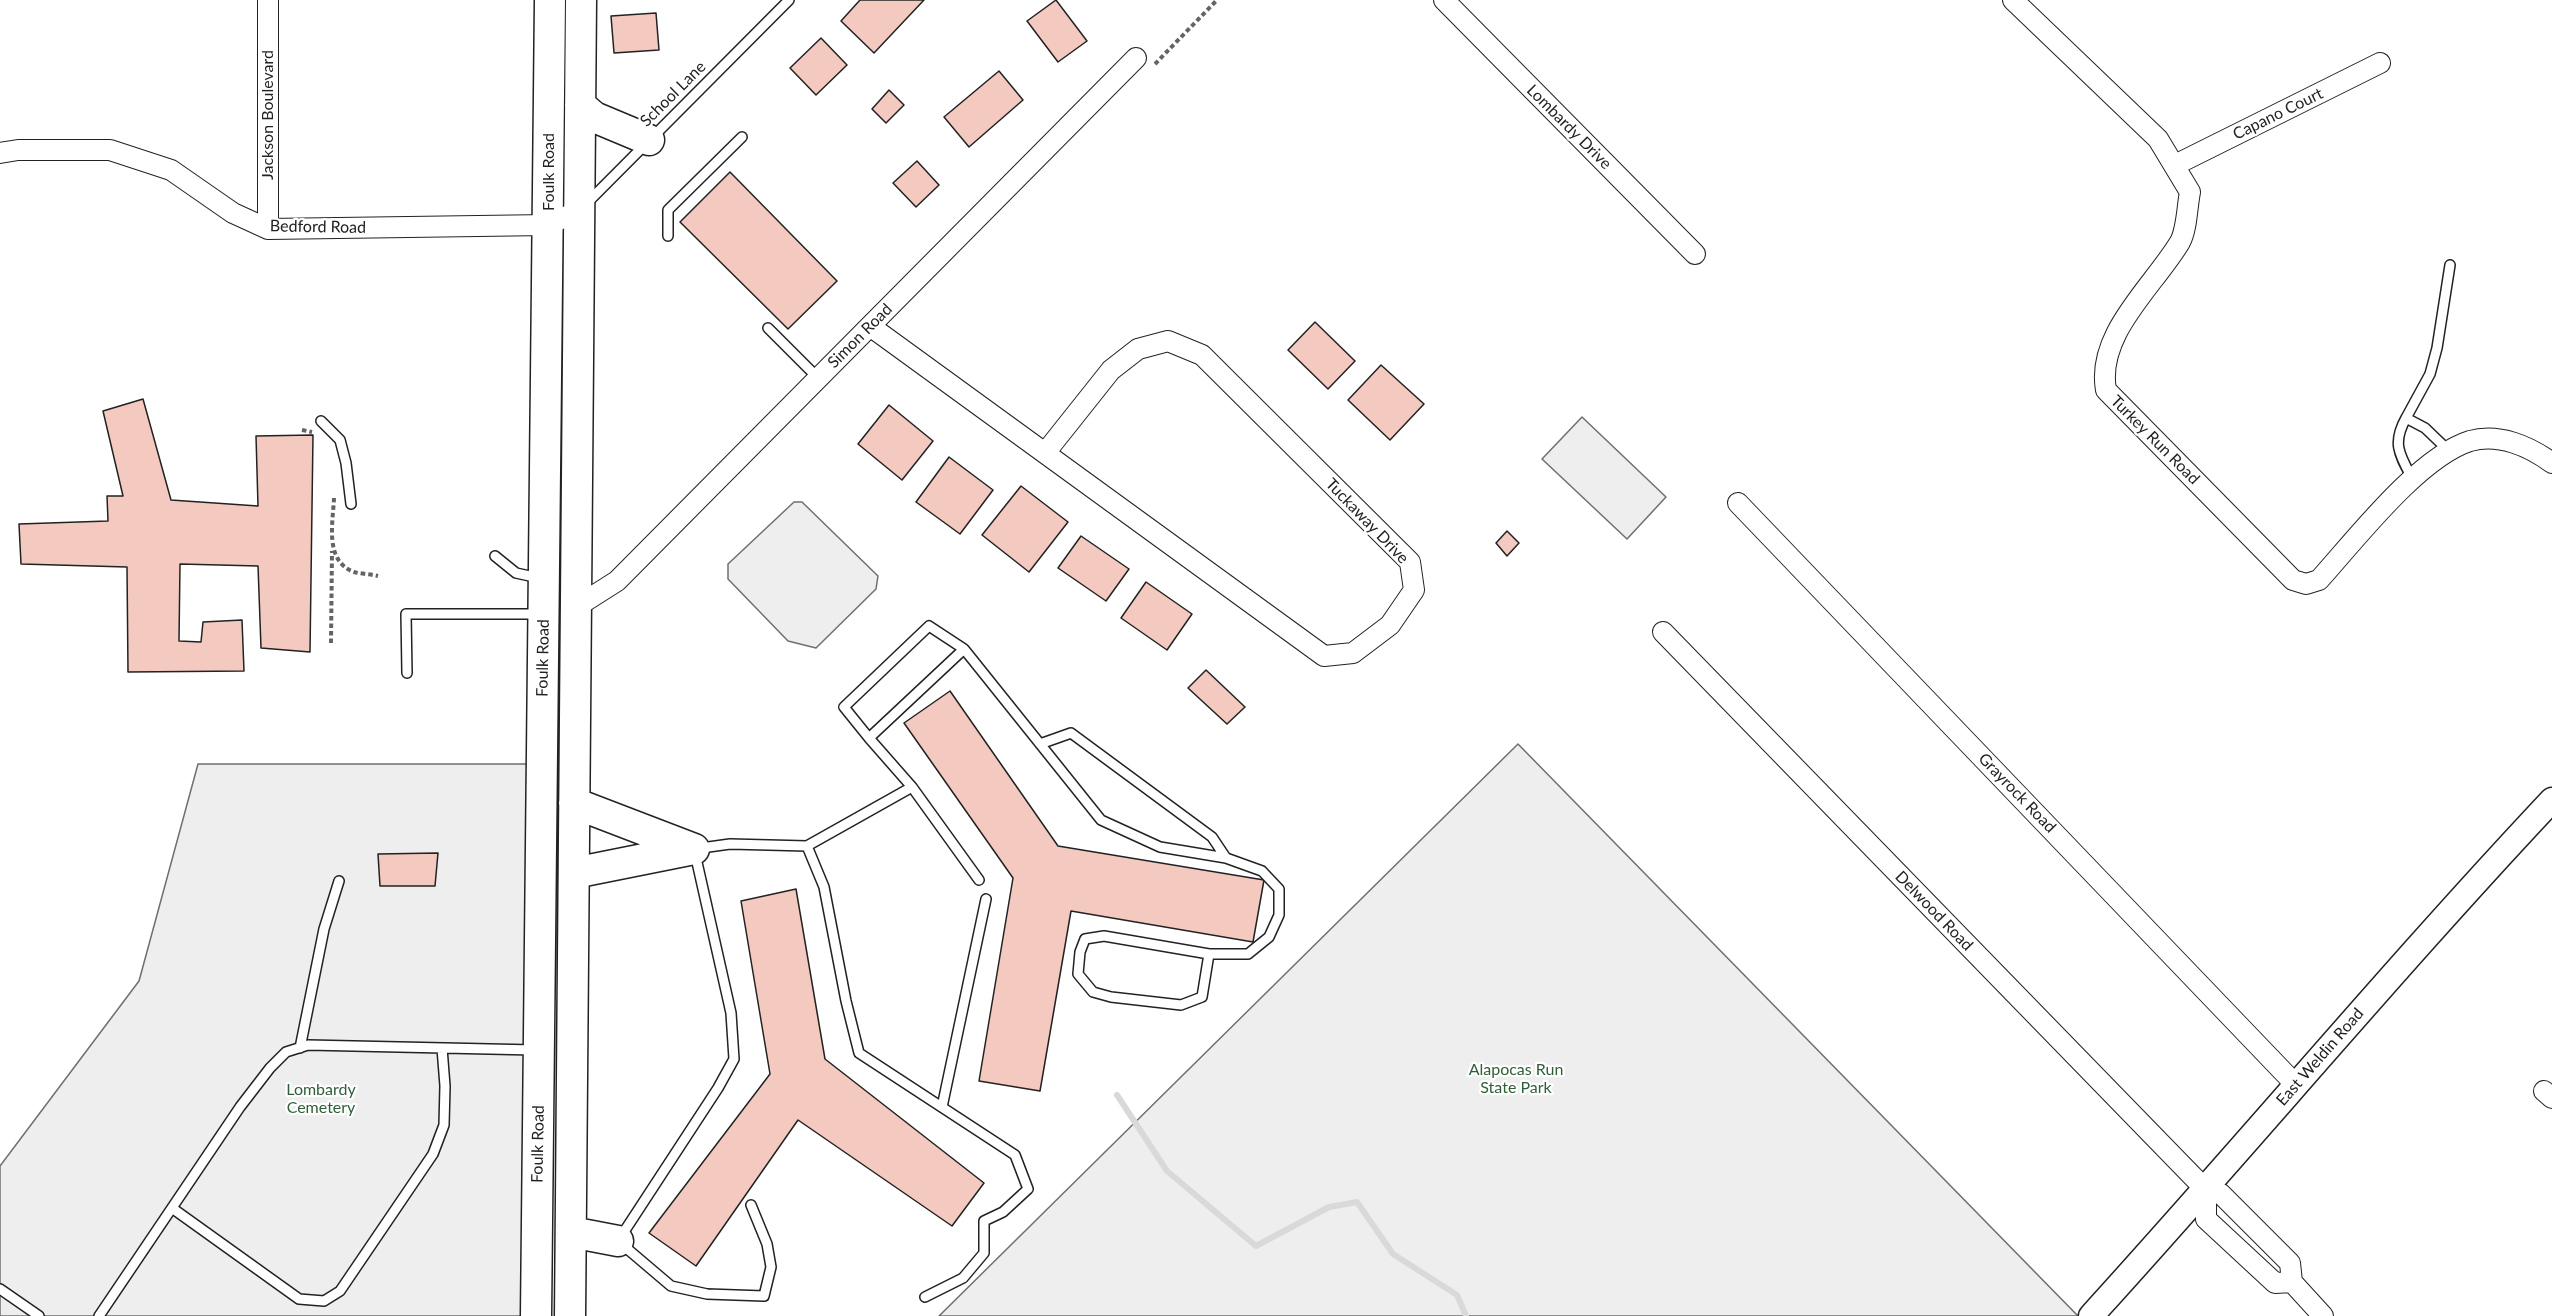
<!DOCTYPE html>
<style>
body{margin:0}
canvas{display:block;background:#fff}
</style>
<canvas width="2552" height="1316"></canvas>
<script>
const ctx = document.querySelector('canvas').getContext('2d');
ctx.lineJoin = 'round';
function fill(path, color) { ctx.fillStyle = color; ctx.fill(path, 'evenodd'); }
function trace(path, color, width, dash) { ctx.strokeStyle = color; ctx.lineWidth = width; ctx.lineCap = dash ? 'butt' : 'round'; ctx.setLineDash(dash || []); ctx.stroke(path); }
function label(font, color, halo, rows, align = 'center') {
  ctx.font = font + ' Lato,sans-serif'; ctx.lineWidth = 4.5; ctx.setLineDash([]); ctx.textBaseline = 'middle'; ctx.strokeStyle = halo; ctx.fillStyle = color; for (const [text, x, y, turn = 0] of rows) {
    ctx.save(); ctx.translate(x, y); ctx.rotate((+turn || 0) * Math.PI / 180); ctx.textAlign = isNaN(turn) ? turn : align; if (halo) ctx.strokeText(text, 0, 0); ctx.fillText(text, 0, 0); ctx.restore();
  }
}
const green = new Path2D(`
 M1582,417L1666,497L1627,539L1542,459Z
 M794,502H802L878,576L876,589L816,648L788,641L728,579V564Z
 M1518,744L2078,1316H939Z
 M198,764H542L536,1316H0V1166L139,981Z`);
const stream = new Path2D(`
 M1117,1095L1167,1171L1256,1246L1329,1207L1357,1202L1393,1254L1457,1295L1466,1316`);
const building = new Path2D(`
 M860,0H924L874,53L841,21Z
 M1056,0L1087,41L1058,62L1027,21Z
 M656,13L659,50L614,53L611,16Z
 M821,38L847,65L816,95L790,68Z
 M999,71L1023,100L969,147L944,117Z
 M889,90L904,105L886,123L872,109Z
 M917,161L939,185L916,207L893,183Z
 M730,172L837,281L788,329L680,222Z
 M1315,322L1355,361L1328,389L1288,350Z
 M1381,365L1424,404L1390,440L1348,400Z
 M143,399L171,500L258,506L256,436L313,435L310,652L261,648L258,566L180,564L179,641L201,642L203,622L242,620L244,671L128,672L127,567L21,564L19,524L108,521L107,496H123L103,411Z
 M889,405L933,441L902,480L858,444Z
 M949,457L993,490L960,534L916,502Z
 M1021,486L1068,522L1029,572L982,535Z
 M1507,531L1519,543L1507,556L1496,543Z
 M1081,536L1129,569L1106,601L1058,568Z
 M1146,582L1192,614L1167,650L1121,618Z
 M1206,670L1245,707L1227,724L1188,688Z
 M950,691L1058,846L1264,880L1253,942L1071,911L1040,1091L979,1081L1013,878L904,723Z
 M438,853L435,886H380L378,854Z
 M796,889L825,1059L984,1183L952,1226L798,1120L696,1266L649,1233L770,1074L741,901Z`);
const path = new Path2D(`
 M1155,64L1217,0
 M302,430L312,432
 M334,498C333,523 324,561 354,572C361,574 370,574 378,576
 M331,643L332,551`);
const service = new Path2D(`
 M586,204L789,0
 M668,236V210L742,137
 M768,328L818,378
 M2406,418L2430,374L2437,348L2450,265
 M321,421L340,440L346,463L351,504
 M2412,478C2399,454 2392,443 2406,418L2425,428L2449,451
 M495,556L516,573L539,578
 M407,673L406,614H538
 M869,738L844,707L929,626L964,649
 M1040,744L1071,733L1212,837L1226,858
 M807,846L912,787
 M979,880L912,787L869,738L964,649L1101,820L1160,847L1226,858L1262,871L1279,889V915L1269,937L1248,954H1209L1104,936L1085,939L1080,952L1078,974L1093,992L1111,997L1181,1005L1202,997L1209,954
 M300,1048L324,929L339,881
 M942,1107L986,899
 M751,1205L767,1244L771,1267L764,1296L707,1294L671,1286L618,1241L718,1088L734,1059L731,1013L694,849L730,844L807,846L824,887L846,1001L859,1053L1015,1155L1028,1189L1003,1212L984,1221V1253L963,1278L925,1297
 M172,1208L299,1299L324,1301L340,1291L433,1154L444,1125L445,1086L442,1048
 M0,1289L39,1316
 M99,1316L240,1107L270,1068L286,1052L308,1045L535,1050`);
const minor = new Path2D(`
 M268,0V229
 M1444,0L1695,254
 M2013,0L2158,139L2190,192C2187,207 2187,229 2180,242C2153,287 2096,334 2106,390L2293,580L2306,584L2319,580C2356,539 2419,457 2470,441C2499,433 2529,446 2552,463
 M0,153L18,150H110L171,170L233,213L268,229L548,225L580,210
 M2175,165L2380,63
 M870,326L1324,656L1353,653L1390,625L1414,590L1410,562L1202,355L1168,341L1138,349L1111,370L1045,453
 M1738,503L2295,1084
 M576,607L617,581L1136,58
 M1663,632L2206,1190
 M2544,1091L2552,1098
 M2206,1190L2221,1194L2290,1263L2292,1282L2323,1316
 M2206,1190V1219L2275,1283L2292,1282`);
const tertiary = new Path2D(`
 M2091,1316C2246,1146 2394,968 2552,800`);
const primary = new Path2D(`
 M580,105L594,117L649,140
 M574,803L694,849
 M574,873L694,849
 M571,1232L618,1241
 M536,1316L550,0
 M570,1316L581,0`);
const streetNames = [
 ["School Lane",673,94,-45],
 ["Capano Court",2278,114,-26],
 ["Jackson Boulevard",268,115,-90],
 ["Lombardy Drive",1569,127,45],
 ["Foulk Road",549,172,-90],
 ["Bedford Road",318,227,1],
 ["Simon Road",860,336,-45],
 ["Turkey Run Road",2155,440,45],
 ["Tuckaway Drive",1367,521,46],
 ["Foulk Road",543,658,-89],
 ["Grayrock Road",2017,793,46],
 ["Delwood Road",1934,911,46],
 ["East Weldin Road",2320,1057,-49],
 ["Foulk Road",538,1144,-89]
];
const parkNames = [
 ["Alapocas Run",1516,1070],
 ["State Park",1516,1088],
 ["Lombardy",321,1090],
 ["Cemetery",321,1108]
];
fill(green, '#eee');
trace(green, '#6f6f6f', 1.5);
trace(stream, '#d9d9d9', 6);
fill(building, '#f3c9c0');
trace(building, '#222', 1.5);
trace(service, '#222', 12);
trace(minor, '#222', 22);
trace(tertiary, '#222', 27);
trace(primary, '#222', 33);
trace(path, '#646464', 4, [4.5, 3]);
trace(service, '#fff', 9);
trace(minor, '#fff', 20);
trace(tertiary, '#fff', 24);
trace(primary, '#fff', 30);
label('16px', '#222', '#fff', streetNames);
label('16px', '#2f5e38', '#fff', parkNames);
</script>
